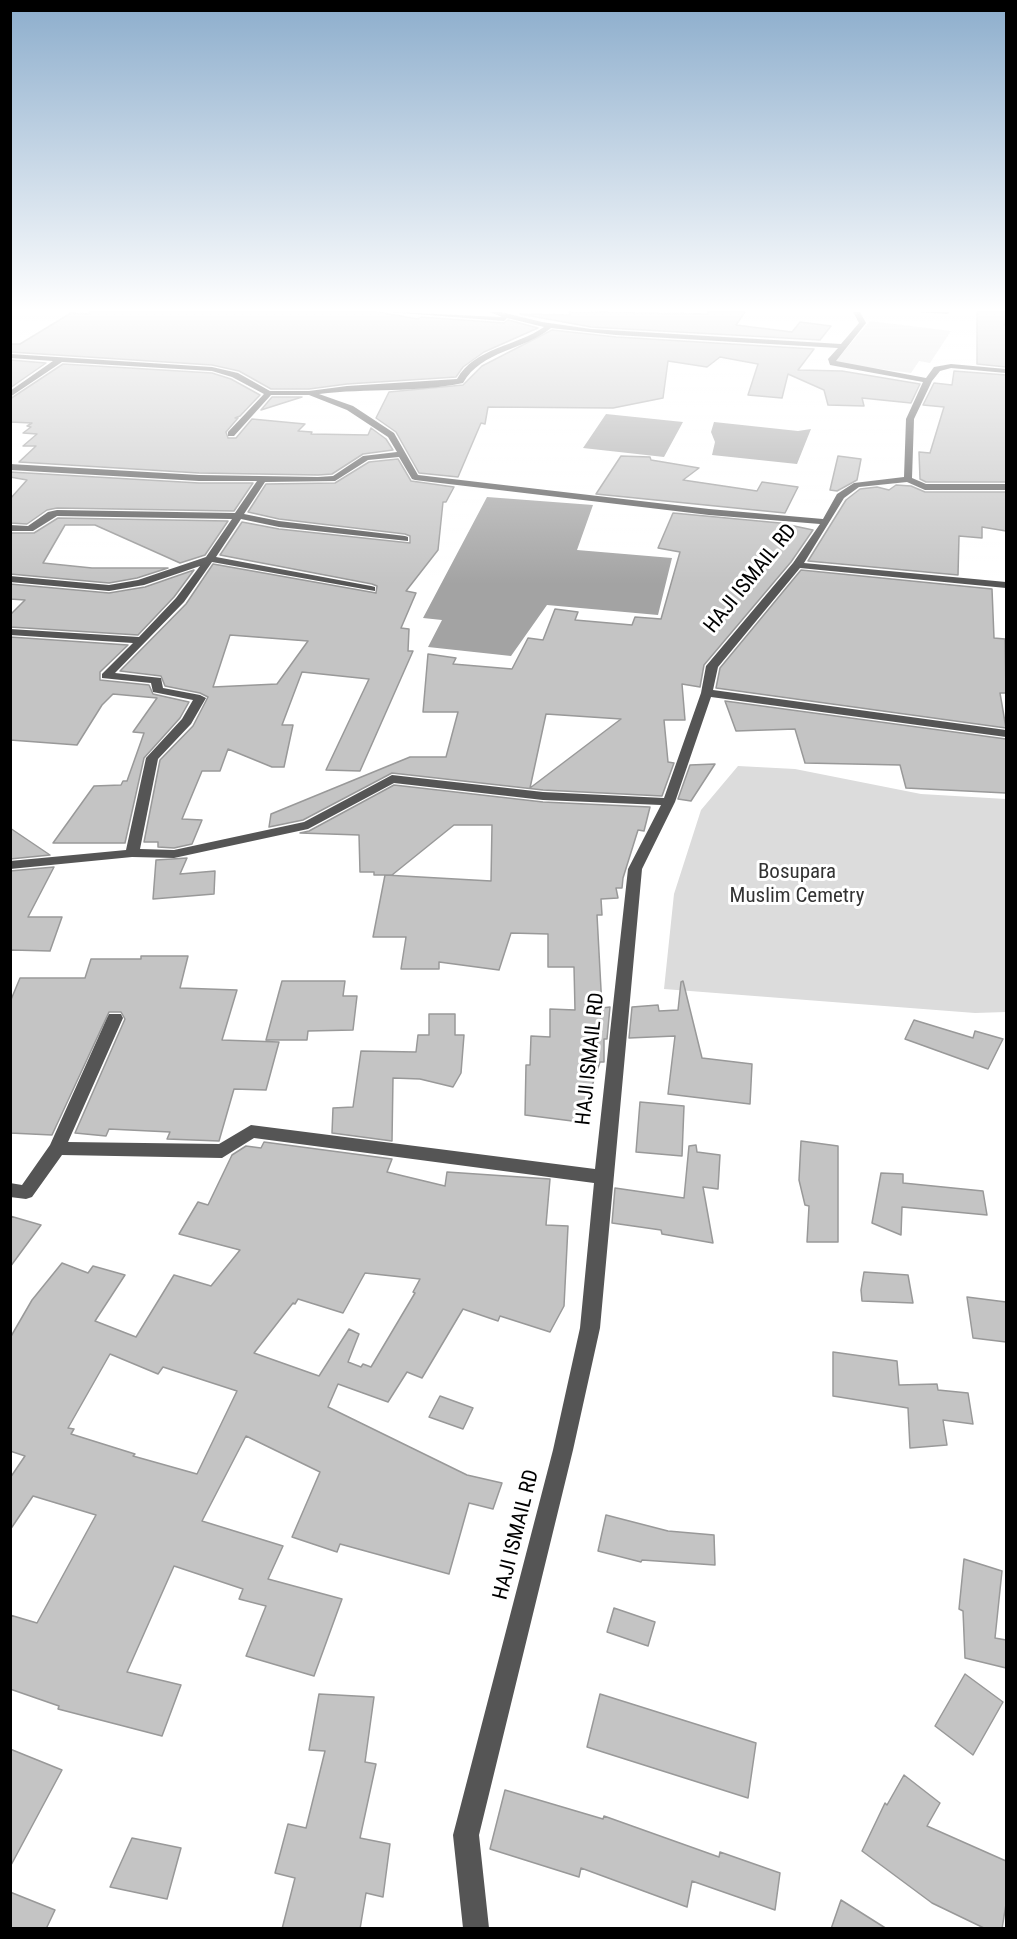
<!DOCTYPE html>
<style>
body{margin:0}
#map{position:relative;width:1017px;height:1939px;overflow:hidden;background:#fff;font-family:"Roboto Condensed",sans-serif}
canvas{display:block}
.frame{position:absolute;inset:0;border:12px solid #000;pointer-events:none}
</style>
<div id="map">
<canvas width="1017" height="1939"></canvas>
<div class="frame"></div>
</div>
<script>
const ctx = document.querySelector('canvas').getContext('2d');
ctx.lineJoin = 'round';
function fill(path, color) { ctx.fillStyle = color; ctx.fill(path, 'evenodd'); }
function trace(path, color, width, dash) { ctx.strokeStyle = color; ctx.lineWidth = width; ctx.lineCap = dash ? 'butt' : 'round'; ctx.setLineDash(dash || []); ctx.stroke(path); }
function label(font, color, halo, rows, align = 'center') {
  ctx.font = font + ' "Roboto Condensed",sans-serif'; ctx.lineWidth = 6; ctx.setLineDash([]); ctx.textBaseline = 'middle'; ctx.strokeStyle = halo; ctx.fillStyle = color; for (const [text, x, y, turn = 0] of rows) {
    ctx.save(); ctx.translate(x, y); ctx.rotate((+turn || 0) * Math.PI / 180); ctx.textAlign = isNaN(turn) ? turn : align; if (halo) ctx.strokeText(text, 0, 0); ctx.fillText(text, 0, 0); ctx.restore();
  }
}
const green = new Path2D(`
 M870,321L951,331L930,363L919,361L911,373L834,363Z
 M738,766L795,769L921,794L1006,799V1012L975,1013L664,989L674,894L701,810Z`);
const water = new Path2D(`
 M606,414L683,422L664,457L583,448Z
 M714,422L798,431L811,429L797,464L712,455L715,442L711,432Z
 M487,497L593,505L577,550L672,558L658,615L547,605L511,656L428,647L442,620L423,618Z`);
const building = new Path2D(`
 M89,312H377L418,319L421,317L504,323L508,320L538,328L484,352L463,367L456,377L347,384L309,389H271L239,371L212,365L10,352V344H20L71,313L89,314Z
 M569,312L708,314V312H745L736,325L792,332L800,322L831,326L820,340L591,327L520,314L570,315Z
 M977,312H1006L1004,325H1006V367L977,364Z
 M552,330L616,337L814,349L798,370L842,371L920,384L911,403L862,398L864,406L828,405L824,390L788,374L782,398L748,395L758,364L720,357L707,367L668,361L663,398L613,408L488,407L485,424L481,423L458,477L419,473L396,432L376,418L389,392L463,385L482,366Z
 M10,360L46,363L10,388Z
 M63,364L212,373L231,379L260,395L240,416L235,418H238L226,432L228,438H236L252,419L305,424L298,431L312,432L311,434L368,435L371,428L386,439L393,450L363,454L332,474L318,475L199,473L19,462L36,446H23L37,434L23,433L31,427L27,426L32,423L10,422V399Z
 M954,371L1006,375V482H926L920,479L919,452L930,453L944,407L923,405L934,383L952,385Z
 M272,397H302L261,410Z
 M621,456L650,457L651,460L699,468L683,480L757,491L762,482L798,487L785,513L596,494Z
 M838,456L861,459L857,480L837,491L830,490Z
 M398,459L411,481L454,487L446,502H443L438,550L406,591L416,593L401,628L409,629L408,651H413L360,771L326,770L369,679L302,672L282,725H293L284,767H272L228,749L220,771H202L182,819L202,820L192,844L174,848L158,847V842H144L160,760L193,726L208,697L200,693L165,686L161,676L120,671L186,604L213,564L376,593L377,586L372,584L220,555L242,522L279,529L410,543V536L405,534L279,519L248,512L266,484L335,483L369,462ZM230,635L308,641L277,684L213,687Z
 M10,472L199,483H253L234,511L57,508L47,510L27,524L10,523V499L27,480L10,477Z
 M896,485L911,486L925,492H1006V531L982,527V538L959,536L958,575L808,561L846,500L860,489L877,487L889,490Z
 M673,513L780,523L813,530L791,562L704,665L700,687L682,684L685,720H664L668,762L674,763L662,796L543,790L392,773L303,820L269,827L271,814L410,757H446L458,712H423L428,654L456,658L453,664L512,669L528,638L543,640L555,609L578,612L575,620L632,625L635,617L661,619L680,552L658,548ZM546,714L621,719L530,788Z
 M58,518L228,521L205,555L180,563L95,525H65L43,563L92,568H168L137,578L109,583L10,574V533H34Z
 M194,570L174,597L138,635L10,627V615L25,600L10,599V584L109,593L145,587Z
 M801,570L992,589L994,638L1005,639L1006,693H1000L1006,728L716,688L720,668Z
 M10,637L128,645L100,672V680L149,685L153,694L189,702L180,718L144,758L125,843H53L94,786L121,785L123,781H127L144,733L133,732L157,698L113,694L102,705L77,745L10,740Z
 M725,701L1006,739V793L906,788L900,765L805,763L795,729L736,731Z
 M715,764L691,801L678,799L690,765Z
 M394,785L543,802L650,807L644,831L638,830L623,878L622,888H616L618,898L601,899L602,915H597L602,1008L610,1007L607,1039H604V1062H600L580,1122L525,1115L526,1065H530L531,1036L550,1037V1009L575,1010L574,967H548V934L511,933L499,970L439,962V969H401L406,937H373L385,875L491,881L492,825H454L392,875H374V872H360L359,835L300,833L309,831Z
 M10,828L50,855L10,859Z
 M187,858L180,874L215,871L214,894L153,899L156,860Z
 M54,867L28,917H62L50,951L12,950L10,952V871Z
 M141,956H188L180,988L237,990L222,1040L279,1042L266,1090L234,1089L219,1141L167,1139L170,1132L109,1129L106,1136L75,1133L125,1019L121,1012H109L52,1135L10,1133V1002L20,978H85L91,959H141Z
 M282,981H345L343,996H357L353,1030L308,1031L307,1040H266Z
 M683,981L702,1058L752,1064L750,1104L668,1094L675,1036L629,1038L632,1007L658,1005L659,1011L678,1010L681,982Z
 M429,1014H455V1035H464L461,1073L453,1087L420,1079L393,1078L392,1141L332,1133L333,1108L353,1107L361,1051L416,1052L418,1035H429Z
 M914,1020L973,1038L975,1031L1003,1039L988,1069L905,1039Z
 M640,1102L684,1106L682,1156L636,1152Z
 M801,1141L838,1146V1242H807L809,1206L805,1205L799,1180Z
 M264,1142L392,1159L387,1172L445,1186L447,1172L550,1179L546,1225L568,1226L564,1306L550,1332L500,1316L498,1321L463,1309L422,1378L407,1372L388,1402L338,1384L328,1407L467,1475L502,1483L493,1509L469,1503L449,1574L340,1544L337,1552L292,1537L320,1472L246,1436L202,1521L283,1546L268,1579L342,1599L314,1676L246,1656L266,1606L239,1599L243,1589L174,1566L127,1672L181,1685L162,1736L58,1709L59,1706L10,1689V1615L37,1623L96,1515L33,1496L10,1530V1478L25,1456L10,1451V1338L32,1300L62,1263L88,1273L93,1266L125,1275L95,1321L136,1337L174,1275L211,1286L240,1250L179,1234L198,1202L208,1205L232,1155L246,1146L261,1148ZM365,1273L420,1279L413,1292L415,1293L371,1367L363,1364L361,1367L348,1362L359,1334L349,1329L319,1376L254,1353L293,1303L295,1304L298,1299L343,1313ZM110,1354L158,1374L163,1367L237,1391L197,1474L133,1456L135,1454L71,1434L74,1429L68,1428Z
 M696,1145L697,1152L720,1155L718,1189L703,1187L713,1243L662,1234L661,1230L612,1223L615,1188L684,1198L689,1146Z
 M881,1173L903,1174V1183L983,1191L987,1215L902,1207L901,1235L872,1223Z
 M10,1216L41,1225L10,1267Z
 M864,1272L908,1275L913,1303L862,1301L861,1290Z
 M967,1297L1006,1302V1342L973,1338Z
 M833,1352L897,1361L899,1385L937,1384L938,1390L968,1393L973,1424L943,1420L947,1445L910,1448L908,1408L833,1396Z
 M440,1396L473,1408L463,1429L429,1417Z
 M606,1515L668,1531L714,1535L715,1565L642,1560L641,1562L598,1551Z
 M964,1559L1002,1571L995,1638L1006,1640V1668L965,1658L963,1611L959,1609Z
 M614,1608L655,1622L648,1646L607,1632Z
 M965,1674L1003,1702L973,1755L935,1726Z
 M319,1694L374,1697L365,1762L376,1764L360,1838L390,1844L383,1897L366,1893L360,1929H282L295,1878L275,1873L288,1824L306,1828L325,1751L309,1750Z
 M600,1694L756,1743L748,1798L587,1747Z
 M10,1749L62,1770L10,1867Z
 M904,1775L940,1803L927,1826L1006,1861V1904L1002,1929H986L932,1903L862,1851L885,1803L887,1805Z
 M505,1790L603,1819L604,1816L719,1857L720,1852L780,1873L775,1910L692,1881L687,1907L581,1868L579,1877L490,1849Z
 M132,1838L181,1848L167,1899L110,1887Z
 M10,1892L55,1910L46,1929H10Z
 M841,1900L887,1929H831Z`);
const minor = new Path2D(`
 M390,312L502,317L490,312H501L542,322L591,329L841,344L859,323L853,312H860L866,323L836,361L926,378L934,367L951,364L1006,369V373L951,368L940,371L932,381L914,419L912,478L926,484H1006V490H925L907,482L859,487L844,498L804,563L1006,582V588L800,568L718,667L713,690L1006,730V737L711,697L675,802L642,869L600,1328L573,1450L479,1835L489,1928H463L453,1835L553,1450L580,1328L594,1183L254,1138L222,1158L62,1155L32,1197L26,1199L10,1197V1183L22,1185L50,1145L107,1018L109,1014H121L123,1018L68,1142L219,1144L251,1125L595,1169L628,869L661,805L543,800L394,783L308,829L174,858L132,857L10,869V861L126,850L146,758L182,719L193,700L153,692L151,683L102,678V674L133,643L10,635V629L139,637L176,598L200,566L144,585L109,591L10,582V576L109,585L138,580L206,557L232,519L57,516L33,531H10V525L28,526L48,512L57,510L235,513L257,481H199L10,470V464L199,475L318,477L333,476L363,456L397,452L388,437L347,410L309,395H271L234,436H228V432L264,394L232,377L212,371L62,362L10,397V391L53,361L10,358V354L212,367L238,373L270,391H309L347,386L457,379C474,348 517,346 544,327L507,318L504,321ZM551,328L616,335L838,348L828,359L830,365L923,382L906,419L904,477L854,483L837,494L823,519L709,509L418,475L394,433L353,406L319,394C367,388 416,393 463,383C482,350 523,351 551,328ZM399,457L412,479L415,480L709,515L820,524L793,563L706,666L701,693L664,798L543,792L392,775L304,822L174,850L140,849L158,759L191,724L206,698L200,695L163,688L161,678L115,673L184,602L212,562L375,591V587L371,586L216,557L241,519L279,527L408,541V537L405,536L279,521L244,514L265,482L335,481L368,460Z
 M920,312H950L947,314Z`);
const streetNames = [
 ["HAJI ISMAIL RD",751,579,-51],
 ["HAJI ISMAIL RD",591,1059,-84],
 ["HAJI ISMAIL RD",517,1535,-76]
];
const parkNames = [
 ["Bosupara",797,873],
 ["Muslim Cemetry",797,897]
];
fill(green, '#dcdcdc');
fill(water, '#a3a3a3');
fill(building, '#c4c4c4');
trace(building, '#999', 1.5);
fill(minor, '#555');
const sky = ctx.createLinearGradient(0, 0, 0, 584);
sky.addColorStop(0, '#8cadcc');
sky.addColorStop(0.53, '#fff');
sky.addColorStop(1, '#ffffff00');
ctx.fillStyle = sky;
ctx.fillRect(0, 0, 1017, 584);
label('21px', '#000', '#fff', streetNames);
label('21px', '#333', '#fff', parkNames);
</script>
